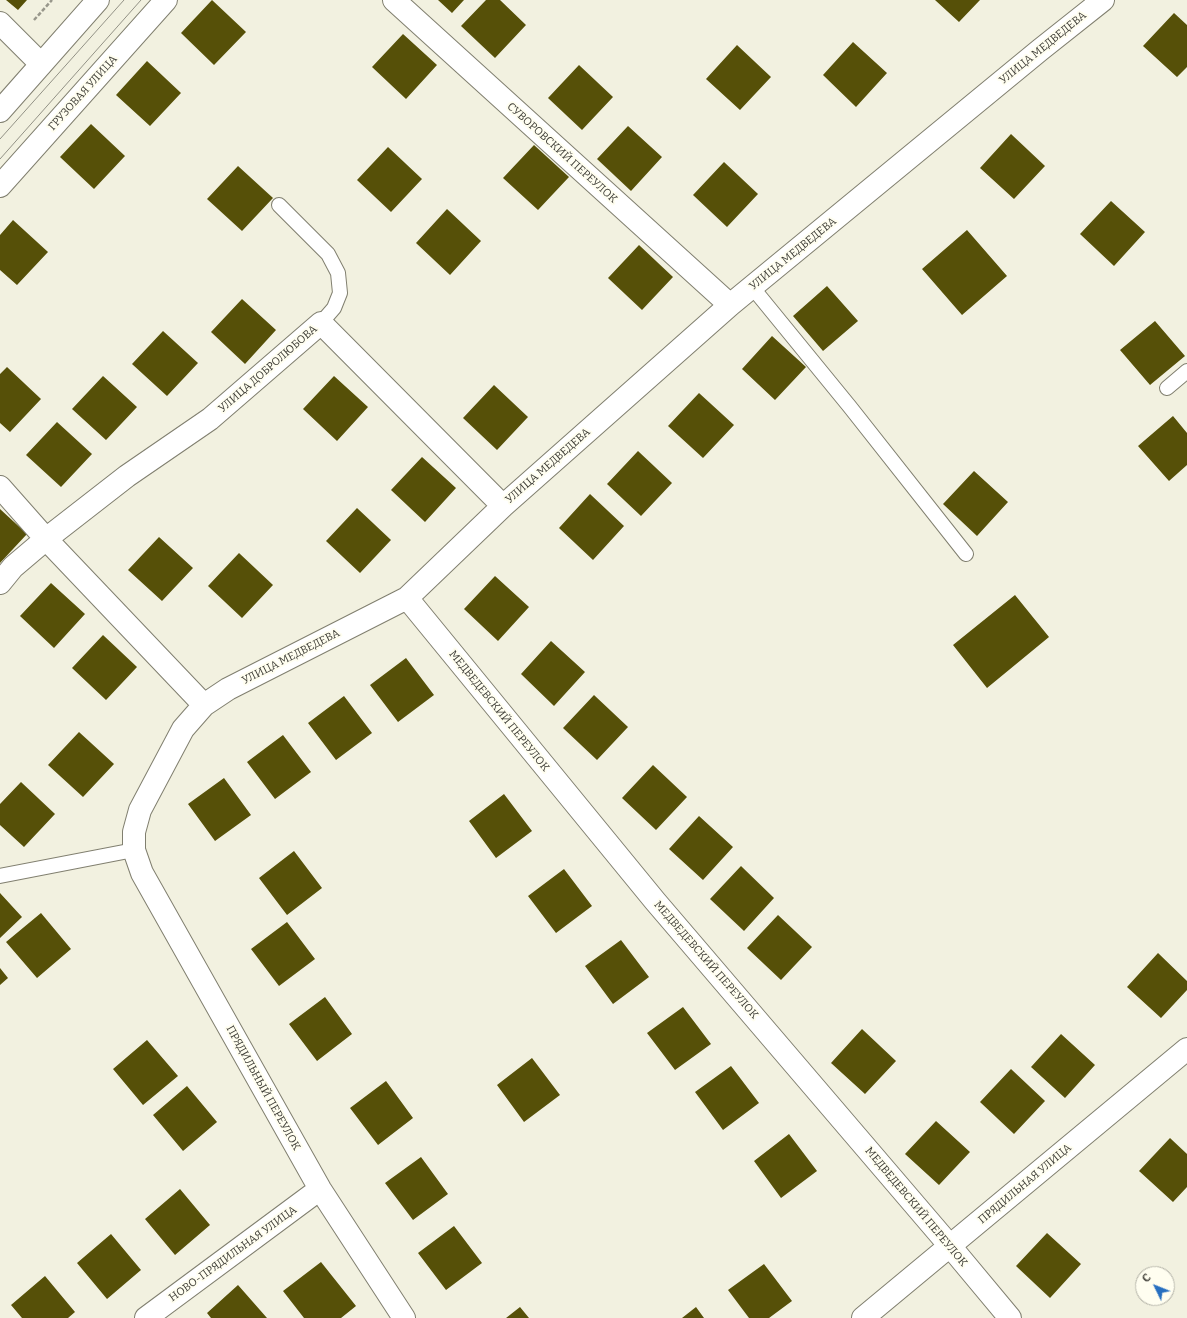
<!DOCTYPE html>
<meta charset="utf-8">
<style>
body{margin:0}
#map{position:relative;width:1187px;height:1318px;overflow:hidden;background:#f2f1e0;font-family:Bitter,serif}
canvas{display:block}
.north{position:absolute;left:1135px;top:1266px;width:40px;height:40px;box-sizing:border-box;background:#fffef0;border:1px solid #b2b1a6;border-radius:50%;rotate:313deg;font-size:11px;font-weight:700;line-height:16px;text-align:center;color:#3e3d36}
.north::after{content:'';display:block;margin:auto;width:14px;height:18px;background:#276fc0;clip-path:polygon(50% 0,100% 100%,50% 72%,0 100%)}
</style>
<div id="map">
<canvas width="1187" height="1318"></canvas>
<div class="north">С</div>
</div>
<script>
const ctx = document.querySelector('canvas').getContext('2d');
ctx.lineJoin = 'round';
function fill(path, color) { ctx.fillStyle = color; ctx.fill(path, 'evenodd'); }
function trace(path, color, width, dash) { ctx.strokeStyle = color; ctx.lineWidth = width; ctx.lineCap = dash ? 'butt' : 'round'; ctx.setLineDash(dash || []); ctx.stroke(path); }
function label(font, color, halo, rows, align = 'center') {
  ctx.font = font + ' Bitter,serif'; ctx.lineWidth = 4; ctx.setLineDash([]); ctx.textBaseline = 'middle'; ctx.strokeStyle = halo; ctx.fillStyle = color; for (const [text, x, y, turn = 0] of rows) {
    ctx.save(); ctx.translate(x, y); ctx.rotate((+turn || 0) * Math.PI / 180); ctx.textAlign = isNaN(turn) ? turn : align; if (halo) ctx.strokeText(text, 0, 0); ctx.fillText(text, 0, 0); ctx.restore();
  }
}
const building = new Path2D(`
 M6,0H27L18,10Z
 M212,0L246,32L214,65L181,33Z
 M438,0H464L452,13Z
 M486,0H500L526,25L495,58L461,26Z
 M935,0H980L959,22Z
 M1174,13L1187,25V67L1177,77L1143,46Z
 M403,34L437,65L406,99L372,67Z
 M853,42L887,73L856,107L823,75Z
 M737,45L771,77L740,110L706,79Z
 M147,61L181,93L150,126L116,95Z
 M579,65L613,97L582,130L548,98Z
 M91,124L125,156L94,189L60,157Z
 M628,126L662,157L631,191L597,159Z
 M1011,134L1045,166L1014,199L980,168Z
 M534,145L569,177L538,210L503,178Z
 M388,147L422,179L391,212L357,180Z
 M724,162L758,194L727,227L693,195Z
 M238,166L273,198L242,231L207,199Z
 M1111,201L1145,232L1114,266L1080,234Z
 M447,209L481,241L450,275L416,243Z
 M13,220L48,252L17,285L0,270V235Z
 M967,230L1007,276L962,315L922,269Z
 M639,245L673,277L642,310L608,278Z
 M827,286L858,321L823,351L793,316Z
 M242,299L276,330L245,364L211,332Z
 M1155,321L1185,356L1150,385L1120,350Z
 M163,331L198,363L167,396L132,364Z
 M772,336L806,367L775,400L742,369Z
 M7,367L41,399L10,432L0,423V374Z
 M103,376L137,407L106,440L72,409Z
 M334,376L368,407L337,441L303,409Z
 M494,385L528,417L497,450L463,418Z
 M699,393L734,425L703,458L668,426Z
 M1173,416L1187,433V465L1169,481L1138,446Z
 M57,422L92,454L61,487L26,455Z
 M638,451L672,483L641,516L607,484Z
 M422,457L456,488L425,522L391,490Z
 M974,471L1008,502L977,536L943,504Z
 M590,494L624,526L593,560L559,528Z
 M357,508L391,540L360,573L326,541Z
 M0,509L27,534L0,563Z
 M159,537L193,568L162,601L128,570Z
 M239,553L273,585L242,618L208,586Z
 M495,576L529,607L498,641L464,609Z
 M51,583L85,614L54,648L20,616Z
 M1015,595L1049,637L987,688L953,645Z
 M103,635L137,667L106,700L72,668Z
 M551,641L585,672L554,706L521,674Z
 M406,658L434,695L398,722L370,685Z
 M594,695L628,727L597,760L563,728Z
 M344,696L372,733L336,760L308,723Z
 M79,732L114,764L83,797L48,765Z
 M283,735L311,772L275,799L247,762Z
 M653,765L687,797L656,830L622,798Z
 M224,778L251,815L215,841L188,804Z
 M21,782L55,814L24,847L0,825V804Z
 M504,794L532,831L496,858L469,821Z
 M699,816L733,847L703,880L669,849Z
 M294,851L322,888L287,915L259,878Z
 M741,866L774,898L744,931L710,899Z
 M564,869L592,906L556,933L528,896Z
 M0,893L22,917L0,938Z
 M41,913L71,949L37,978L6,942Z
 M778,915L812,947L781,980L747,948Z
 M287,922L315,959L279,986L251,949Z
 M621,940L649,977L613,1004L585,966Z
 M1158,953L1187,981V990L1161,1018L1127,987Z
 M0,968L8,978L0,985Z
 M325,997L352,1034L317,1061L289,1024Z
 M683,1007L711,1044L675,1070L647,1033Z
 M862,1029L896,1061L865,1094L831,1063Z
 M1061,1034L1095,1065L1065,1098L1031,1067Z
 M147,1040L178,1076L143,1105L113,1069Z
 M532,1058L560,1095L524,1122L497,1085Z
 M731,1066L759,1103L723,1130L695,1092Z
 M1011,1069L1045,1101L1014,1134L980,1102Z
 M386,1081L413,1118L378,1145L350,1108Z
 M187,1086L217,1122L183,1151L153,1115Z
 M936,1121L970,1152L939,1185L905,1154Z
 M789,1134L817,1171L781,1198L754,1161Z
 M1170,1138L1187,1154V1187L1173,1202L1139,1171Z
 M421,1157L448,1194L413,1220L385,1183Z
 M180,1189L210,1225L175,1255L145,1219Z
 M454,1226L482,1263L446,1290L418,1253Z
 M1047,1233L1081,1264L1050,1298L1016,1266Z
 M111,1234L141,1270L107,1299L77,1263Z
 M321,1262L356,1306L341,1318H304L283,1291Z
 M764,1264L792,1301L769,1318H749L728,1290Z
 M45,1276L75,1312L68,1318H22L11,1305Z
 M238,1285L267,1318H211L207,1313Z
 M520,1307L529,1318H506Z
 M696,1307L704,1318H682Z`);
const path = new Path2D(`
 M34,20L52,0`);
const service = new Path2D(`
 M279,205L328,254L338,273L340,293L334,308L321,323
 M752,287L850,407L966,554
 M1167,388L1187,371
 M0,876L134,850`);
const minor = new Path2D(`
 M394,0L730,305
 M0,23L41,64
 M0,487L46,539L204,705
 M0,583L13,567L46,539L127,476L210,419L321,323L503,506
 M407,598L655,901L950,1246L1010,1318
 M146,1318L320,1189
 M404,1318L320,1189L142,873L134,850V832L140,810L183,729L204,705L228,689L407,598L503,506L730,305L1040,50L1103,0
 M863,1318L1187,1049`);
const tertiary = new Path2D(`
 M0,111L98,0
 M0,186L166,0`);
const tram = new Path2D(`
 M0,139L124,0
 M0,159L141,0`);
const streetNames = [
 ["УЛИЦА МЕДВЕДЕВА",1043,48,-39],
 ["ГРУЗОВАЯ УЛИЦА",83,93,-48],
 ["СУВОРОВСКИЙ ПЕРЕУЛОК",562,153,42],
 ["УЛИЦА МЕДВЕДЕВА",793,254,-39],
 ["УЛИЦА ДОБРОЛЮБОВА",268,369,-41],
 ["УЛИЦА МЕДВЕДЕВА",548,466,-41],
 ["УЛИЦА МЕДВЕДЕВА",291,657,-27],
 ["МЕДВЕДЕВСКИЙ ПЕРЕУЛОК",499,711,51],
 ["МЕДВЕДЕВСКИЙ ПЕРЕУЛОК",706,960,49],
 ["ПРЯДИЛЬНЫЙ ПЕРЕУЛОК",263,1088,61],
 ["ПРЯДИЛЬНАЯ УЛИЦА",1025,1184,-40],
 ["МЕДВЕДЕВСКИЙ ПЕРЕУЛОК",916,1207,50],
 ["НОВО-ПРЯДИЛЬНАЯ УЛИЦА",233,1254,-36]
];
fill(building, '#565008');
trace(service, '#807f6f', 16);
trace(minor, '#807f6f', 24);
trace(tertiary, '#807f6f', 24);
trace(path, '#98978b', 2.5, [4, 2]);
trace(service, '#fff', 14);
trace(minor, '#fff', 22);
trace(tertiary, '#fff', 22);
trace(tram, '#939286', 1);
label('11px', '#3e3d36', '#fffef0', streetNames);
</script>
